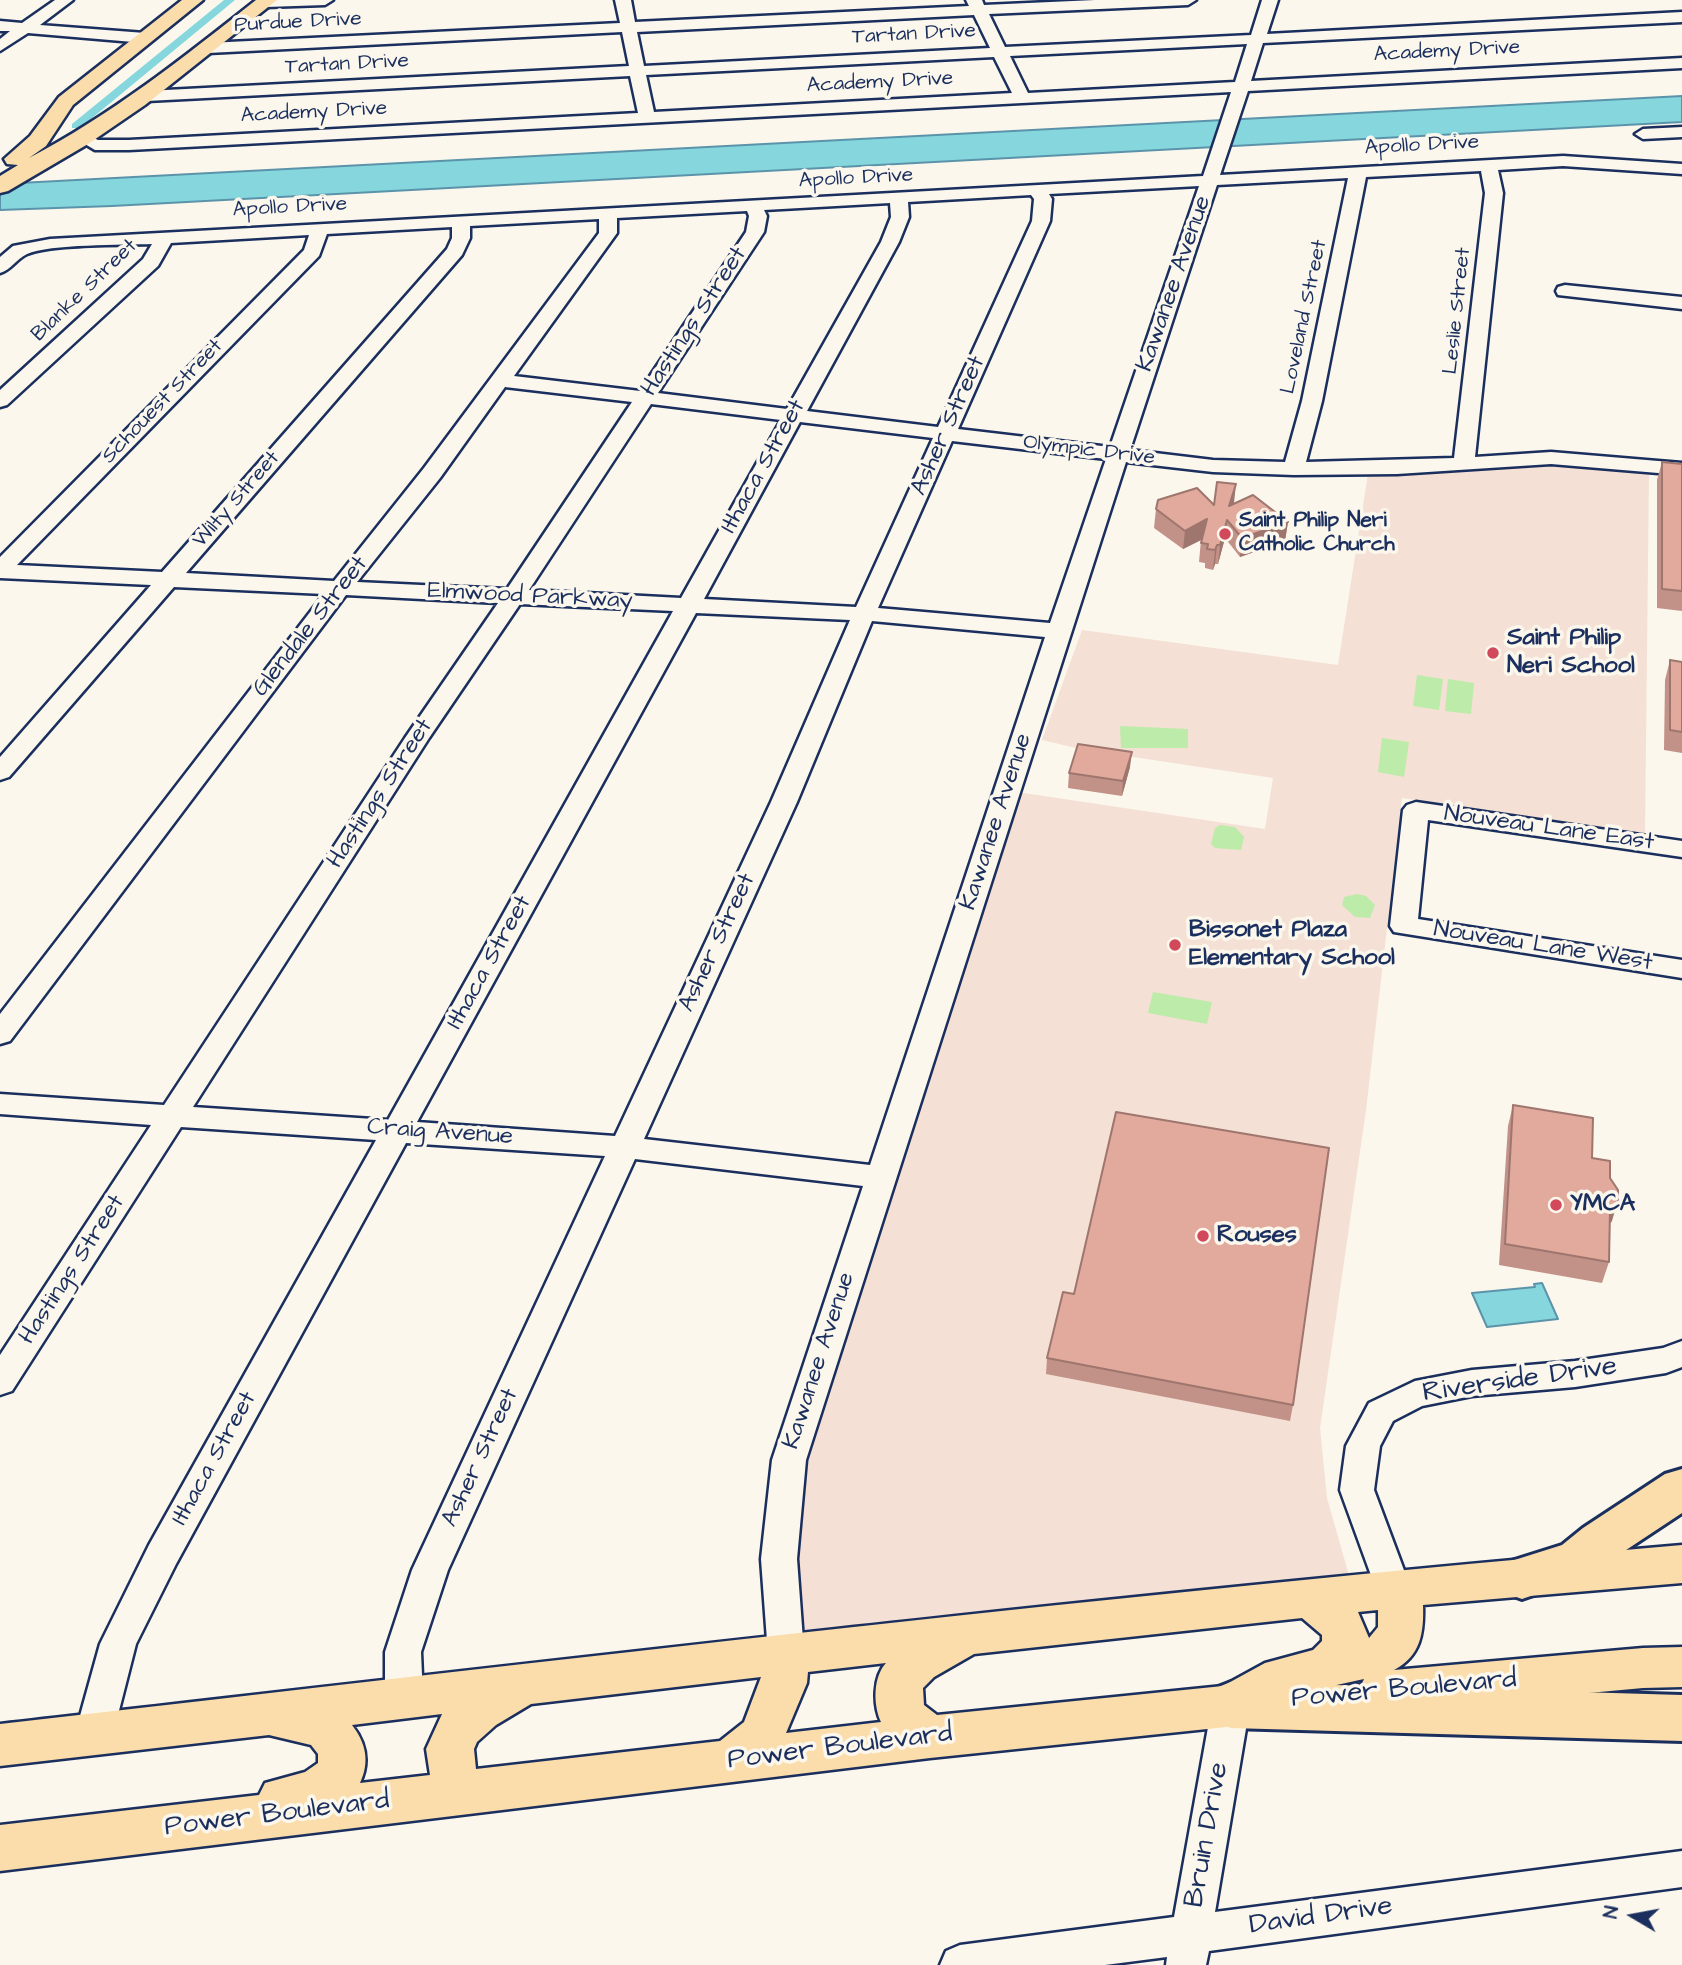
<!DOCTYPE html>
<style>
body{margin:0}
#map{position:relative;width:1682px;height:1965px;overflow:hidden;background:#fbf7ec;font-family:"Architects Daughter",sans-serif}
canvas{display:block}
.north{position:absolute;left:1598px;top:1881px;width:70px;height:70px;-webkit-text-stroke:5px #fbf7ec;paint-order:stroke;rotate:280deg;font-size:19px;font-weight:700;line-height:28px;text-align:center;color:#1b2f5e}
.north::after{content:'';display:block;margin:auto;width:24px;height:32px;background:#1b2f5e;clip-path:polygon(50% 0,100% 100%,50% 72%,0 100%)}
</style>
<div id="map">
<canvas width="1682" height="1965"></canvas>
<div class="north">N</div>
</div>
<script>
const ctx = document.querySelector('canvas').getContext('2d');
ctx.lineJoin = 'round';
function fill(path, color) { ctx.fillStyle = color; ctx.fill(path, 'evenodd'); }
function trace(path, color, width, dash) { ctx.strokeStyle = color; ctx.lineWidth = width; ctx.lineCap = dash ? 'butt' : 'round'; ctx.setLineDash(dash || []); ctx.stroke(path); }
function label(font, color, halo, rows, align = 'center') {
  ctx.font = font + ' "Architects Daughter",sans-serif'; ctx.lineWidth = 7; ctx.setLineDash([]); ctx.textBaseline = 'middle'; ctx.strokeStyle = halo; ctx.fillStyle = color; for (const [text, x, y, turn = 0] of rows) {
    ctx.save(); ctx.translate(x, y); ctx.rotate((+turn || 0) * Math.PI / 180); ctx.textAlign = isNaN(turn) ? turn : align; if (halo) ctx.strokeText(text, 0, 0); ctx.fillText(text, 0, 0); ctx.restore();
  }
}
const built = new Path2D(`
 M1567,462L1649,472L1645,833L1402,798L1366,1110L1320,1428L1327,1498L1352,1586L798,1645L795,1488L1017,792L1265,829L1273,778L1080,749L1042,740L1082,630L1338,665L1368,474Z`);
const green = new Path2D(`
 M1417,675L1443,679L1439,710L1413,706Z
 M1448,679L1474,683L1471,714L1445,711Z
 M1120,726L1188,729V748H1121Z
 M1382,738L1409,742L1404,777L1378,772Z
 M1220,825L1235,827L1244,837L1241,850L1215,848L1211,844L1215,828Z
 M1357,894L1366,896L1375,905L1370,918L1355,917L1342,905L1344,897Z
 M1153,992L1212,1002L1207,1024L1148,1013Z`);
const water = new Path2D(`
 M1682,96V122L112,206L0,210V184Z
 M1542,1283L1558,1319L1487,1327L1472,1293L1535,1287L1534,1284Z`);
const canal = new Path2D(`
 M224,0H235L80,128H72V124Z`);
const minor = new Path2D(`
 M55,0H73L40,25L145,33L153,38L145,43L28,33L0,51V39L10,31H0V21L22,23Z
 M260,0H333L325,5L266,7L261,5Z
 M615,0H631L635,22L969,6L966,0H982L984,5L1095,0H1196L1188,5L989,14L1005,47L1251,35L1262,0H1278L1267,34L1682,12V22L1263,43L1251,81L1682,58V68L1248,91L1220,175L1563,156L1682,164V174L1563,166L1498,170L1503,193L1475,457L1551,452L1682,463V475L1551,464L1397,474L1294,475L1213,472L1126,462L806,1460L797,1559L804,1654L799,1665L786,1670L773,1665L768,1654L761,1559L772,1460L863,1186L635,1159L448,1570L421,1652L423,1699L417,1711L404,1715L391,1711L385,1699V1652L412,1570L605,1156L406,1143L176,1564L136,1644L113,1734L107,1746L94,1751L81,1746L75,1734L100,1644L149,1545L376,1140L181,1127L12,1391L0,1395V1355L151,1125L0,1114V1094L164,1105L405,738L498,603L346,595L10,1041L0,1044V1014L324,594L174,587L9,777L0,780V757L151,585L0,578V557L304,250L309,235L171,243L158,266L7,405L0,407V390L143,259L152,244C124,245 49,244 27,254C16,259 11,270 0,273V257L13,246L50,239L1203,176L1231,92L129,150H95L75,138L83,133L98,140H129L638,113L630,76L147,101L139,96L147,91L629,66L622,32L208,53L200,48L208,43L620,23ZM974,15L990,48L644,66L637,32ZM1247,44L1235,82L1028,93L1010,56ZM994,57L1012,93L654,112L646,75ZM1481,171L1485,193L1454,458L1306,462L1322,401L1366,177ZM1348,178L1302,401L1285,462L1213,460L1130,450L1217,185ZM1199,186L1110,447L958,429L1050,221L1052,199L1049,194ZM1031,195L1034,199L1032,221L938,427L807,411L899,242L909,217L908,202ZM890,203L891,217L881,242L787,409L658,393L764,232L767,216L764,210ZM747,211L749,216L746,232L640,391L514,376L617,233V218ZM599,219V233L424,468L334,581L186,573L462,255L470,238V226ZM452,227V238L447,249L162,572L17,565L319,256L327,234ZM505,387L632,402L507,589L357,582L440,478ZM651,404L781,420L681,598L529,590ZM800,422L933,438L856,607L704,599ZM952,441L1106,459L1050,623L878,608ZM520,604L673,611L388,1120L193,1107L429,738ZM696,613L850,620L771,802L615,1136L417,1122ZM872,621L1045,637L870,1165L644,1139L797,802Z
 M1682,127V137L1643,139L1635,134L1643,129Z
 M1565,285L1682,297V309L1558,295L1556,291L1558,287Z
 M1416,802L1682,841V857L1428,820L1418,919L1682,960V978L1394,932L1390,926L1403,810L1407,805Z
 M1682,1341V1367L1666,1373L1575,1387L1472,1396L1422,1406L1393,1421L1380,1446L1374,1490L1411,1589L1406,1600L1393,1604L1380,1600L1340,1490L1346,1446L1369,1403L1415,1381L1472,1370L1575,1361L1663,1348Z
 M1231,1689L1244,1693L1250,1705L1215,1912L1682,1851V1887L1209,1951L1206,1965H1166L1167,1957L1105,1965H940L946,1951L960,1945L1174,1917L1212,1705L1218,1693Z`);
const major = new Path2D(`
 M182,0H203L73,105L46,146L29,158C111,115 183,58 256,0H277L145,105L88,144L8,191L0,193V176L18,165L7,164L4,159L30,136L59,97Z
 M1682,1545V1583L1423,1605C1424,1632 1421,1656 1394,1670L1643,1648L1682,1647V1687L1643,1688L1381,1712L1365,1706L1358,1692L1364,1679L1291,1695L1278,1702L1272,1718L1255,1724L930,1758L0,1871V1825L259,1795L265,1783L305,1772L318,1763V1754L311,1745L269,1735L0,1766V1724C560,1660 1120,1593 1682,1545ZM1378,1610V1627L1369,1638L1358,1612ZM1302,1618L1322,1635V1641L1313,1650L1265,1663L1223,1686L937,1715L924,1705L923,1688L934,1677L974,1654ZM886,1663C873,1677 873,1705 881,1722L786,1733L807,1683L808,1672ZM761,1677L744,1722L720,1741L476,1769L474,1749L477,1742L496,1725L531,1704ZM442,1714L426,1749L430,1775L360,1783C370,1762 366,1743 352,1725Z`);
const highway = new Path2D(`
 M1682,1469V1513L1617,1556L1595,1574L1522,1599L1505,1593L1497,1578L1505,1563L1562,1545L1583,1528L1665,1474Z
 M1231,1682L1682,1695V1741L1231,1728L1213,1721L1205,1705L1213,1689Z`);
const wall = new Path2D(`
 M1662,462L1682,464V611L1657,608V480Z
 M1234,504L1288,522L1285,541L1240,557L1225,538L1218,564H1215L1213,570L1205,568V563L1199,562L1201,540L1183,549L1154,528L1156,509Z
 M1670,660L1682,662V753L1664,750L1665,680Z
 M1130,767L1122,796L1068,788L1069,773Z
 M1513,1105L1592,1158L1610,1178L1612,1221L1610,1223L1609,1262L1602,1283L1499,1265L1508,1126Z
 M1047,1358L1293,1405L1290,1421L1046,1374Z`);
const shadedWall = new Path2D(`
 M1236,484L1234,503L1228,521L1229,506Z
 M1207,519L1205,538L1183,549L1185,531Z
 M1227,520L1225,538L1218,564L1220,545Z
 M1288,522L1285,541L1240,557L1242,538Z
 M1217,545L1215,564L1213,570L1215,550Z
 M1132,752L1130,767L1122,796L1123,781Z
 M1618,1200L1612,1221L1604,1231L1610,1210Z`);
const building = new Path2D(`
 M1662,462L1682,464V591L1662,589Z
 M1217,482L1236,484L1229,506L1253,495L1288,522L1242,538L1227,520L1220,545H1217L1215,550L1207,549L1208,544L1201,543L1207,519L1185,531L1156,509L1158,500L1197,488L1214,505Z
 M1670,660L1682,662V732L1670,730Z
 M1078,744L1132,752L1123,781L1069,773Z
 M1513,1105L1593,1118L1592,1158L1610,1161V1178L1618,1190V1200L1610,1210L1609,1262L1505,1244Z
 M1116,1112L1329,1148L1293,1405L1047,1358L1063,1292L1074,1294Z`);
const markers = [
 [1225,534,7,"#d1495b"],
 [1493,653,7,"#d1495b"],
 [1175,945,7,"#d1495b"],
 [1556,1205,7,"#d1495b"],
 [1203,1236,7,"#d1495b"]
];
const farStreetnames = [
 ["Purdue Drive",298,23,-3],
 ["Tartan Drive",914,35,-3],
 ["Academy Drive",1447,52,-3],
 ["Tartan Drive",347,65,-3],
 ["Academy Drive",880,83,-3],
 ["Academy Drive",314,113,-3],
 ["Apollo Drive",1422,146,-3],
 ["Apollo Drive",856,179,-3],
 ["Apollo Drive",290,208,-3],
 ["Blanke Street",85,291,-44],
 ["Leslie Street",1458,311,-84],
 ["Loveland Street",1305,317,-78],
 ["Schouest Street",163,402,-46],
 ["Olympic Drive",1089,451,7],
 ["Wilty Street",237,500,-49]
];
const farPoinames = [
 ["Saint Philip Neri",1239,522],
 ["Catholic Church",1239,546]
];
const streetNames = [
 ["Kawanee Avenue",1175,284,-71],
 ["Hastings Street",695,322,-57],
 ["Asher Street",949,426,-66],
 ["Ithaca Street",764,467,-61],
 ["Elmwood Parkway",530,597,3],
 ["Glendale Street",311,627,-52],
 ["Hastings Street",381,794,-57],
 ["Kawanee Avenue",997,822,-72],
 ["Nouveau Lane East",1549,829,8],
 ["Asher Street",718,943,-65],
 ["Nouveau Lane West",1543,947,9],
 ["Ithaca Street",490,963,-61],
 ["Craig Avenue",440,1133,4],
 ["Hastings Street",73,1270,-57],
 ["Kawanee Avenue",820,1361,-72],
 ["Asher Street",481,1458,-65],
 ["Ithaca Street",215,1459,-61]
];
const poiNames = [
 ["Saint Philip",1507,639],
 ["Neri School",1507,667],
 ["Bissonet Plaza",1189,931],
 ["Elementary School",1189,959],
 ["YMCA",1570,1205],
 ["Rouses",1217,1236]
];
const nearStreetnames = [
 ["Riverside Drive",1520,1381,-8],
 ["Power Boulevard",1404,1690,-5],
 ["Power Boulevard",840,1748,-7],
 ["Power Boulevard",277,1815,-7],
 ["Bruin Drive",1208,1835,-80],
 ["David Drive",1321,1917,-8]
];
fill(built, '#f4e0d4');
fill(green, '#bdeba9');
fill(water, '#86d7dd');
trace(water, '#5b94aa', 2);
fill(canal, '#86d7dd');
trace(minor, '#1b2f5e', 5);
trace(major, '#1b2f5e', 5);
trace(highway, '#1b2f5e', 6);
fill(minor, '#fbf7ec');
fill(major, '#faddab');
fill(highway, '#faddab');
fill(wall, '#c29187');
fill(shadedWall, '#9e766e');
fill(building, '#e2a99d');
trace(building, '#9e766e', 2);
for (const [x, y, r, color] of markers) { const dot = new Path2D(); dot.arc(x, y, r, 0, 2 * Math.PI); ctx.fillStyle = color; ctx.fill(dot); trace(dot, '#fbf7ec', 2.5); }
label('21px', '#1b2f5e', '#fbf7ec', farStreetnames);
label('bold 21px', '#1b2f5e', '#fbf7ec', farPoinames, 'left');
label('24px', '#1b2f5e', '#fbf7ec', streetNames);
label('bold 24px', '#1b2f5e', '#fbf7ec', poiNames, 'left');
label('28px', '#1b2f5e', '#fbf7ec', nearStreetnames);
</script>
